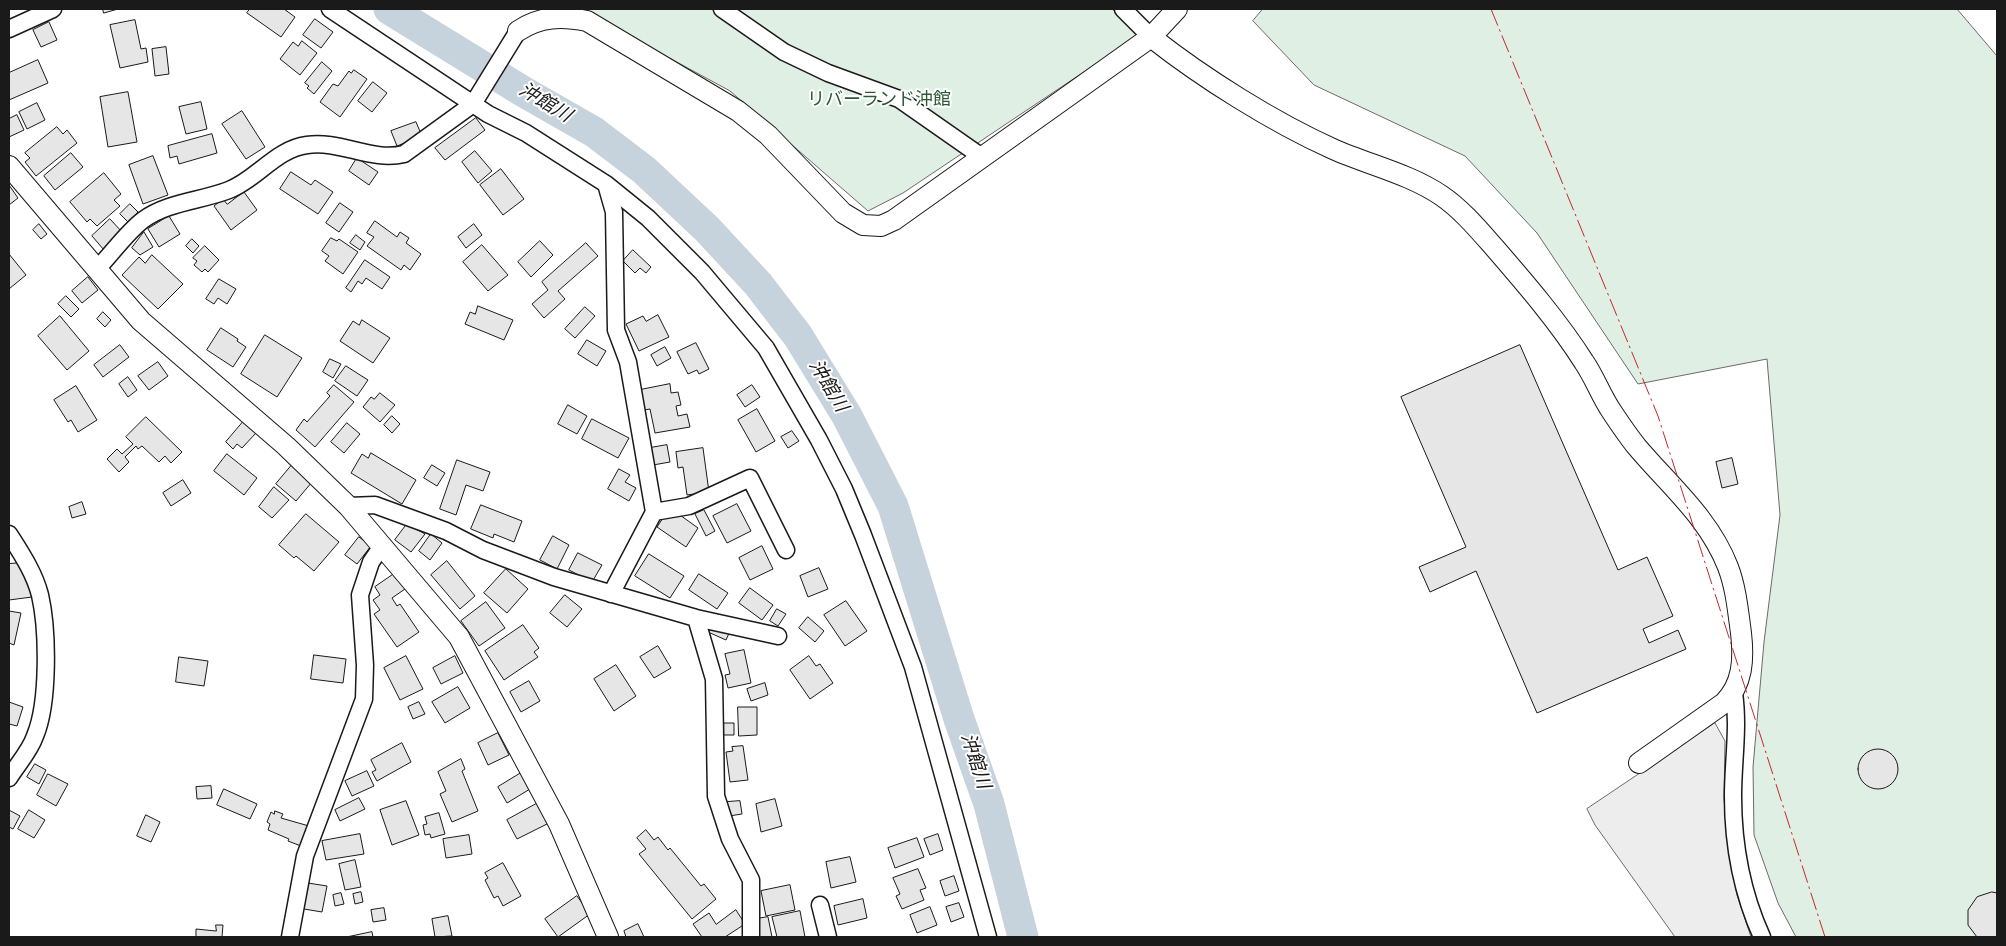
<!DOCTYPE html>
<meta charset="utf-8">
<style>
body{margin:0}
#map{position:relative;width:2006px;height:946px;overflow:hidden;background:#fff;font-family:"Fira Sans",sans-serif}
canvas{display:block}
.frame{position:absolute;inset:0;border:10px solid #1a1a1a;pointer-events:none}
</style>
<div id="map">
<canvas width="2006" height="946"></canvas>
<div class="frame"></div>
</div>
<script>
const ctx = document.querySelector('canvas').getContext('2d');
ctx.lineJoin = 'round';
function fill(path, color) { ctx.fillStyle = color; ctx.fill(path, 'evenodd'); }
function trace(path, color, width, dash) { ctx.strokeStyle = color; ctx.lineWidth = width; ctx.lineCap = dash ? 'butt' : 'round'; ctx.setLineDash(dash || []); ctx.stroke(path); }
function label(font, color, halo, rows, align = 'center') {
  ctx.font = font + ' "Fira Sans","Noto Sans JP",sans-serif'; ctx.lineWidth = 4; ctx.setLineDash([]); ctx.textBaseline = 'middle'; ctx.strokeStyle = halo; ctx.fillStyle = color; for (const [text, x, y, turn = 0] of rows) {
    ctx.save(); ctx.translate(x, y); ctx.rotate((+turn || 0) * Math.PI / 180); ctx.textAlign = isNaN(turn) ? turn : align; if (halo) ctx.strokeText(text, 0, 0); ctx.fillText(text, 0, 0); ctx.restore();
  }
}
const green = new Path2D(`
 M579,9H1112L1139,35L903,193L868,211L730,91Z
 M1263,9H1957L1997,56V937H1796L1778,903L1754,835L1753,767L1764,642L1780,515L1767,359L1638,384L1537,233L1465,156L1314,85L1253,21Z`);
const parking = new Path2D(`
 M1715,723L1725,741L1724,799L1729,848L1737,895L1751,937H1675L1595,825L1587,809Z`);
const river = new Path2D(`
 M389,9L524,92L594,132L644,170L707,229L758,284L798,336L847,416L893,506L959,719L989,804L1023,937`);
const building = new Path2D(`
 M103,9H118L104,13Z
 M250,9H284L295,17L281,37L247,13Z
 M315,19L333,32L321,48L303,35Z
 M135,20L141,49L146,48L148,62L120,68L110,25Z
 M49,22L57,40L41,47L33,30Z
 M302,41L317,53L300,75L280,59L293,42L298,46Z
 M166,47L169,74L155,76L152,49Z
 M38,60L48,83L9,100V73Z
 M322,62L332,71L314,94L307,88L309,86L305,83Z
 M354,70L367,79L340,117L320,102L333,84L338,86L349,71L351,73Z
 M373,82L387,93L372,112L358,101Z
 M128,92L137,142L108,147L100,97Z
 M201,102L207,129L186,134L179,107Z
 M37,103L45,120L27,129L19,112Z
 M242,111L265,147L246,159L222,124Z
 M17,115L24,130L9,137V119Z
 M476,118L485,130L445,160L435,148Z
 M416,122L422,136L397,146L391,131Z
 M57,127L63,134L67,130L77,143L36,176L25,162L30,158L25,153Z
 M212,134L217,153L179,164L177,156L170,158L168,146Z
 M475,151L492,171L478,183L462,162Z
 M71,153L83,167L55,190L44,176Z
 M153,156L168,195L143,204L129,165Z
 M357,158L378,172L369,185L349,171Z
 M501,169L524,199L503,215L480,185Z
 M291,172L311,185L315,180L333,192L318,214L280,189Z
 M104,173L121,194L114,200L120,206L97,226L90,219L87,222L70,202Z
 M9,185L18,198L9,205Z
 M244,192L257,210L231,230L214,206L223,199L227,204Z
 M340,203L353,212L339,232L326,223Z
 M130,204L138,212L128,222L120,214Z
 M169,216L180,234L159,247L148,229Z
 M110,219L123,233L104,250L92,236Z
 M375,221L397,237L400,232L409,238L406,243L421,254L410,270L404,265L401,270L367,246L374,237L367,233Z
 M39,224L47,234L41,239L33,230Z
 M474,224L482,235L466,248L458,237Z
 M144,232L153,247L140,255L132,248Z
 M356,235L365,242L360,250L350,243Z
 M331,238L337,241L339,239L358,252L343,274L325,261L329,256L322,251Z
 M192,239L199,246L193,253L186,246Z
 M540,241L553,255L531,277L518,262Z
 M586,243L598,256L558,291L565,299L544,318L532,304L548,290L542,282Z
 M482,245L508,275L488,291L463,262Z
 M205,246L219,260L208,272L205,269L202,272L194,265L197,261L193,258Z
 M633,250L651,267L646,273L640,268L635,273L623,261Z
 M9,254L26,275L9,289Z
 M152,255L183,284L158,309L122,275L139,257L145,263Z
 M365,260L390,277L382,289L366,278L362,284L358,281L351,292L346,288Z
 M88,277L98,290L82,303L72,291Z
 M219,279L236,289L227,304L218,298L214,304L206,299Z
 M66,296L79,309L71,317L58,304Z
 M478,306L513,320L504,340L465,324L470,312L475,314Z
 M585,307L595,316L575,338L565,329Z
 M103,312L111,320L105,327L97,319Z
 M658,315L669,337L639,351L626,324L643,316L646,321Z
 M60,316L89,351L67,370L38,336Z
 M362,320L390,338L373,363L340,341L353,321L359,325Z
 M221,328L238,339L237,341L246,347L233,367L207,350Z
 M265,335L302,358L277,397L241,374Z
 M587,340L606,351L597,366L578,354Z
 M696,343L709,369L699,374L697,370L688,374L677,352Z
 M120,345L129,357L103,377L94,365Z
 M1520,345L1618,570L1647,557L1673,616L1643,629L1649,643L1678,630L1686,649L1537,713L1476,571L1430,592L1419,567L1466,547L1401,397Z
 M665,347L671,358L657,366L651,355Z
 M330,359L341,364L333,378L323,372Z
 M158,362L168,376L149,390L138,376Z
 M346,366L368,380L357,396L335,381Z
 M128,377L137,390L128,397L119,384Z
 M670,384L671,393L678,392L681,405L676,406L678,416L687,414L690,427L655,433L650,409L644,410L640,390Z
 M334,385L354,402L315,447L296,430L304,419L307,422L330,396L327,393Z
 M752,385L760,397L745,407L737,395Z
 M76,386L97,420L78,432L71,420L68,422L54,400Z
 M380,393L395,405L380,422L363,407L371,397L374,399Z
 M568,405L587,416L577,434L558,424Z
 M757,409L775,441L756,452L738,420Z
 M392,416L400,424L392,433L384,425Z
 M146,417L182,452L171,463L165,456L159,462L142,446L138,449L136,446L125,457L129,462L119,472L107,459L117,449L122,454L133,444L126,437Z
 M592,419L629,438L618,458L582,439Z
 M243,422L256,433L242,448L237,444L233,449L226,442Z
 M347,423L360,434L344,453L331,442Z
 M792,431L799,441L788,448L781,437Z
 M667,445L670,462L653,465L650,448Z
 M703,448L709,492L687,495L683,467L678,468L676,452Z
 M371,453L416,480L402,504L351,473L362,454L368,458Z
 M227,454L257,478L244,495L214,471Z
 M1732,458L1738,484L1722,488L1716,462Z
 M457,460L490,472L483,491L466,485L456,515L440,509Z
 M292,465L312,482L296,501L276,484Z
 M432,465L445,473L437,486L424,478Z
 M619,469L630,475L625,482L636,488L629,501L608,489Z
 M183,480L191,493L171,506L163,493Z
 M274,487L289,500L272,518L259,507Z
 M82,502L86,514L72,518L69,507Z
 M737,504L751,531L727,543L713,516Z
 M481,505L522,521L514,542L494,534L493,538L471,529Z
 M704,510L715,531L706,536L695,514Z
 M306,514L339,542L314,571L296,556L294,558L279,545Z
 M680,515L698,528L686,547L657,527L663,518Z
 M407,524L425,534L411,552L395,540Z
 M431,534L442,543L430,560L419,551Z
 M553,536L569,545L557,569L540,560Z
 M359,537L371,546L357,564L345,555Z
 M762,546L773,569L750,580L739,558Z
 M578,553L602,565L592,582L569,570Z
 M649,554L684,576L670,598L635,576Z
 M447,561L475,596L460,609L431,575Z
 M22,563L26,581H29L32,597L9,600V564Z
 M819,568L828,589L808,597L800,576Z
 M506,569L528,589L507,613L484,593Z
 M394,574L405,589L392,598L397,606L400,604L419,632L397,647L374,614L380,610L373,600L380,595L375,587Z
 M699,574L728,593L717,609L689,590Z
 M750,588L773,605L762,620L739,603Z
 M565,595L582,609L567,627L550,613Z
 M846,601L867,631L845,646L824,615Z
 M486,602L505,628L479,646L461,621Z
 M777,609L786,614L778,626L770,621Z
 M9,611L21,613L14,645L9,643Z
 M808,617L824,631L815,642L799,628Z
 M711,624L730,631L726,640L708,632Z
 M523,625L539,648L534,652L538,657L504,680L485,651Z
 M658,646L671,668L654,678L640,657Z
 M744,650L751,683L728,688L725,675L730,674L725,654Z
 M314,655L346,659L343,683L311,679Z
 M406,656L423,689L400,700L384,668Z
 M455,656L463,673L441,684L433,668Z
 M809,656L816,666L820,664L833,683L810,699L790,670Z
 M179,657L208,661L204,686L176,682Z
 M616,665L636,696L614,711L594,679Z
 M529,681L540,701L521,712L510,692Z
 M765,683L768,695L751,701L747,689Z
 M458,687L470,708L445,723L432,702Z
 M9,702L23,707L17,726L9,724Z
 M419,702L425,714L413,719L408,707Z
 M738,707H757V735L739,736Z
 M724,723H734V735H724Z
 M498,733L509,755L488,765L478,743Z
 M402,743L411,762L377,781L372,772L376,770L371,760Z
 M743,746L748,780L730,782L726,752L733,751L732,747Z
 M1858 769a20 20 0 1 1 40 0a20 20 0 1 1-40 0Z
 M461,759L465,769L462,771L478,811L452,822L440,794L446,791L438,772Z
 M35,764L46,770L39,784L27,777Z
 M367,771L374,786L352,796L345,781Z
 M521,773L530,789L507,803L498,787Z
 M48,774L68,784L56,806L37,795Z
 M211,786L212,798L197,799L196,787Z
 M224,789L257,804L250,819L217,805Z
 M359,798L365,809L340,821L335,810Z
 M775,799L782,826L761,832L756,804Z
 M406,801L419,835L392,845L380,810Z
 M740,801L742,814L729,816L727,802Z
 M538,803L549,823L517,839L507,820Z
 M9,810L20,816L13,829L9,827Z
 M29,810L45,820L34,838L18,829Z
 M275,811L283,814L281,818L309,826L301,846L288,841L289,839L268,830L270,824L267,822L271,812L274,814Z
 M439,813L445,834L431,838L430,834L425,835L423,825L427,824L425,817Z
 M146,815L160,822L151,842L137,836Z
 M646,830L654,840L658,837L668,850L670,848L701,886L704,884L716,899L692,919L639,854L646,849L637,838Z
 M360,834L364,854L326,860L322,841Z
 M938,834L943,850L930,855L924,839Z
 M469,835L472,854L446,858L443,839Z
 M917,838L924,857L895,868L888,848Z
 M850,857L856,882L831,888L826,862Z
 M355,860L361,887L345,890L339,864Z
 M503,863L521,896L503,906L498,896L494,898L485,880L488,878L485,873Z
 M918,869L926,888L920,890L924,900L902,909L896,896L900,894L893,878Z
 M954,876L959,891L945,896L940,881Z
 M308,883L327,886L322,912L304,909Z
 M790,885L795,910L766,916L761,891Z
 M361,892L363,902L355,904L353,894Z
 M1992,892L1997,893V937H1977L1968,925V910L1977,897Z
 M341,893L344,904L335,906L333,895Z
 M577,896L590,914L558,937L545,919Z
 M863,899L867,918L838,925L834,906Z
 M959,903L964,917L951,922L946,907Z
 M930,907L937,925L917,933L910,915Z
 M384,908L386,920L373,922L371,910Z
 M736,910L745,924L725,937H702L693,924L709,913L716,924Z
 M800,911L805,937H777L772,917Z
 M448,916L452,936L435,937L432,919Z
 M768,917L772,937H757L756,919Z
 M638,924L644,937H626L624,931Z
 M216,925H223L222,937H196V929L216,931Z
 M372,932L373,937H347Z`);
const minor = new Path2D(`
 M330,9L488,114L526,133L606,184L648,218L702,272L766,348L819,440L844,489L863,535L913,667L988,937
 M722,9L784,52L828,73L899,99L982,157
 M1123,9L1151,37
 M9,29L53,9
 M606,184L614,212L616,330L628,362L654,512
 M96,270C111,255 126,233 143,220C167,202 201,201 229,190C257,179 276,149 307,145C340,140 372,162 404,154L473,104L518,31
 M348,506L375,505L446,531L483,550L554,577L696,618L778,636
 M9,534C21,553 34,572 40,595C48,630 49,703 35,736C30,751 17,765 9,778
 M611,594L654,512L689,506L750,478L786,550
 M696,618L714,679L716,796L730,839L751,880V937
 M1734,693C1739,728 1733,761 1733,796C1733,845 1742,893 1762,937
 M820,905L828,937
 M290,937L305,856L364,699L365,665L360,595L371,562L382,546`);
const tertiary = new Path2D(`
 M518,31C540,16 562,16 587,21L738,111L768,135L843,213L863,225L881,226L894,220L1151,37L1177,9
 M1151,37C1203,78 1273,122 1333,149C1369,165 1410,174 1442,196C1461,209 1478,229 1493,246C1525,283 1558,321 1584,362C1595,378 1601,396 1612,412C1620,424 1628,436 1637,447C1670,486 1709,518 1728,567C1736,588 1738,611 1741,633C1744,659 1743,684 1724,703L1639,763
 M9,166L141,321L286,446L348,506L459,637L559,824L608,937`);
const power = new Path2D(`
 M1491,9L1658,416L1825,937`);
const parkNames = [
 ["リバーランド沖館",879,100]
];
const waterNames = [
 ["沖館川",545,103,31],
 ["沖館川",828,386,59],
 ["沖館川",975,761,72]
];
fill(green, '#e0efe3');
trace(green, '#6a6a6a', 1);
fill(parking, '#ededed');
trace(parking, '#6a6a6a', 1);
trace(river, '#c6d2dc', 31);
fill(building, '#e6e6e6');
trace(building, '#1a1a1a', 1);
trace(minor, '#1a1a1a', 19);
trace(tertiary, '#1a1a1a', 22);
trace(minor, '#fff', 16);
trace(tertiary, '#fff', 20);
trace(power, '#c62828', 1, [18, 4, 2.5, 4]);
label('18px', '#2b5a34', '#fff', parkNames);
label('italic 19px', '#1a1a1a', '#fff', waterNames);
</script>
